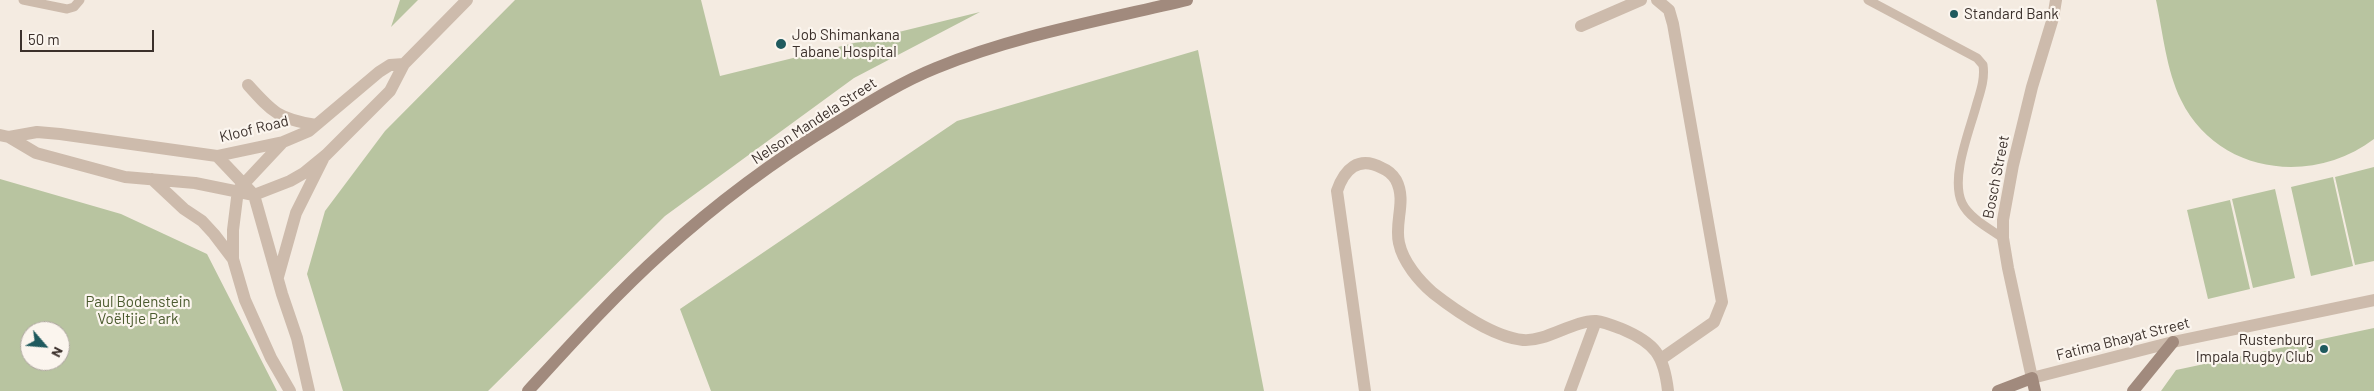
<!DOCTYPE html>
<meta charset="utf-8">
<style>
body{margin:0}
#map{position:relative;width:2374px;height:391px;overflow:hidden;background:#f4ebe1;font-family:Barlow,sans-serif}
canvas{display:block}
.north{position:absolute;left:20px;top:321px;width:50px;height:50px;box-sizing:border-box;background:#fbf5ee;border:1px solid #aea6a0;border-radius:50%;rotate:117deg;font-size:14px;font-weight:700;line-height:20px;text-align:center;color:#3b302b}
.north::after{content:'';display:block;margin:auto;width:18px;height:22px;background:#1f5a5e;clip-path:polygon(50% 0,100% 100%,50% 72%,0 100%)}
.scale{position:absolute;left:20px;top:30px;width:134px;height:22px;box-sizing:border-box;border:2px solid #3b302b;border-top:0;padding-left:6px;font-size:15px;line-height:18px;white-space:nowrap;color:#3b302b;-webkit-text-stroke:4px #fbf5ee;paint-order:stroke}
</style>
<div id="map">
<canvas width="2374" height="391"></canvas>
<div class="north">N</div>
<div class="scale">50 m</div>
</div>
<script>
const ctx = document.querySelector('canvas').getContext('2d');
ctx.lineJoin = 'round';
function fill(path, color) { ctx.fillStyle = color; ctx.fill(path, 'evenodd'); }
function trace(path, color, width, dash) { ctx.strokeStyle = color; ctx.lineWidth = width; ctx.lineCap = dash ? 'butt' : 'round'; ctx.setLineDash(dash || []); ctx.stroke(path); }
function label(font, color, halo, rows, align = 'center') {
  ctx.font = font + ' Barlow,sans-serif'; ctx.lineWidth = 4.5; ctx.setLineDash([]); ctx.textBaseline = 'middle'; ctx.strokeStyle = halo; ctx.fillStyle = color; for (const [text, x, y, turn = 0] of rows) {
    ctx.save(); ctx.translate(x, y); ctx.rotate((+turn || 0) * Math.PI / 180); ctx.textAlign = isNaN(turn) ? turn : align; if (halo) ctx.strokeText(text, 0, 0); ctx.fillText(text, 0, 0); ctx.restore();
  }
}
const green = new Path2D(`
 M400,0H418L391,27Z
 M515,0H701L720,76L980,12L854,78L665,216L488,391H343L307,274L325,211L385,131Z
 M2156,0H2374V139C2312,186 2217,174 2181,100C2166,69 2163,33 2156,0Z
 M1198,50L1264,391H711L680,309L957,121Z
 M2374,167V261L2355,265L2335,177Z
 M2333,177L2353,266L2311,276L2291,187Z
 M0,179L121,214L207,254L277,391H0ZM30,331H60V361H30Z
 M2275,189L2295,278L2253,288L2232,199Z
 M2230,200L2250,289L2208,299L2187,210Z
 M2374,328V391H2161L2176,370Z`);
const service = new Path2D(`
 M23,0L67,9L74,7L80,0
 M1868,0L1977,58L1983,65C1985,78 1981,90 1977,103C1970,130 1950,177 1962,203C1969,218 1990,229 2003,238`);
const minor = new Path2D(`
 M1657,0L1669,10L1673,24L1722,302L1714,322L1661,359
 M1581,26L1641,0
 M2032,378L2173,342L2374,300
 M1365,391L1337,191C1344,170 1358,155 1382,168C1387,170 1393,175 1396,180C1407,201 1394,222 1399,243C1403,262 1419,281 1433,293C1456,311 1494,337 1523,340C1546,342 1574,320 1596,321C1604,322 1614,326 1622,329C1655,343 1664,355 1668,391
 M1570,391L1596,321`);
const tertiary = new Path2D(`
 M248,85C273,113 279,119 316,125
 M0,135L9,137L37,132L60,134L217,156L283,142L309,131L379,72L390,65L404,64L467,0
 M9,137L36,153L125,177L195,183L254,195L290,181L304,173L326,155L390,91L404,64
 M283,142L238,190L233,230V259L245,300L271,358L290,391
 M217,156L254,195L282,294L297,338L309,391
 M152,179L184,209L202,221L214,234L233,259
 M278,277L296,213L323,159
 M2032,378L2008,268L2003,238V220L2013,165L2032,87L2053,18L2056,0`);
const secondary = new Path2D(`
 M528,391C571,344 615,295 663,252C716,204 775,160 836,123C868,103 901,82 936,68C1016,35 1104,20 1187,0
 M1998,391L2032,378L2035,391
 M2133,391L2173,342`);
const markers = [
 [1954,14,5,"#1f5a5e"],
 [781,44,6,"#1f5a5e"],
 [2324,349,5,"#1f5a5e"]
];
const poiNames = [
 ["Standard Bank",1964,14],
 ["Job Shimankana",792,35],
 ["Tabane Hospital",792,52],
 ["Rustenburg",2314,340,"right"],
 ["Impala Rugby Club",2314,357,"right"]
];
const streetNames = [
 ["Nelson Mandela Street",814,121,-33],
 ["Kloof Road",254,129,-14],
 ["Bosch Street",1996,177,-79],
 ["Fatima Bhayat Street",2123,339,-14]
];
const parkNames = [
 ["Paul Bodenstein",138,302],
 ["Voëltjie Park",138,319]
];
fill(green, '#b8c4a0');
trace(service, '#cdbbac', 9);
trace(minor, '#cdbbac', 12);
trace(tertiary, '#cdbbac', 12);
trace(secondary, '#a18a7d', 12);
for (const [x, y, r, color] of markers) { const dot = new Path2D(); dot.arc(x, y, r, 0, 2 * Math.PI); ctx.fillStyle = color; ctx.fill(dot); trace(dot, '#fbf5ee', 2); }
label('15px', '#3b302b', '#fbf5ee', poiNames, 'left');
label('15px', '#3b302b', '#fbf5ee', streetNames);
label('15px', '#4a5a2e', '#fbf5ee', parkNames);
</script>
